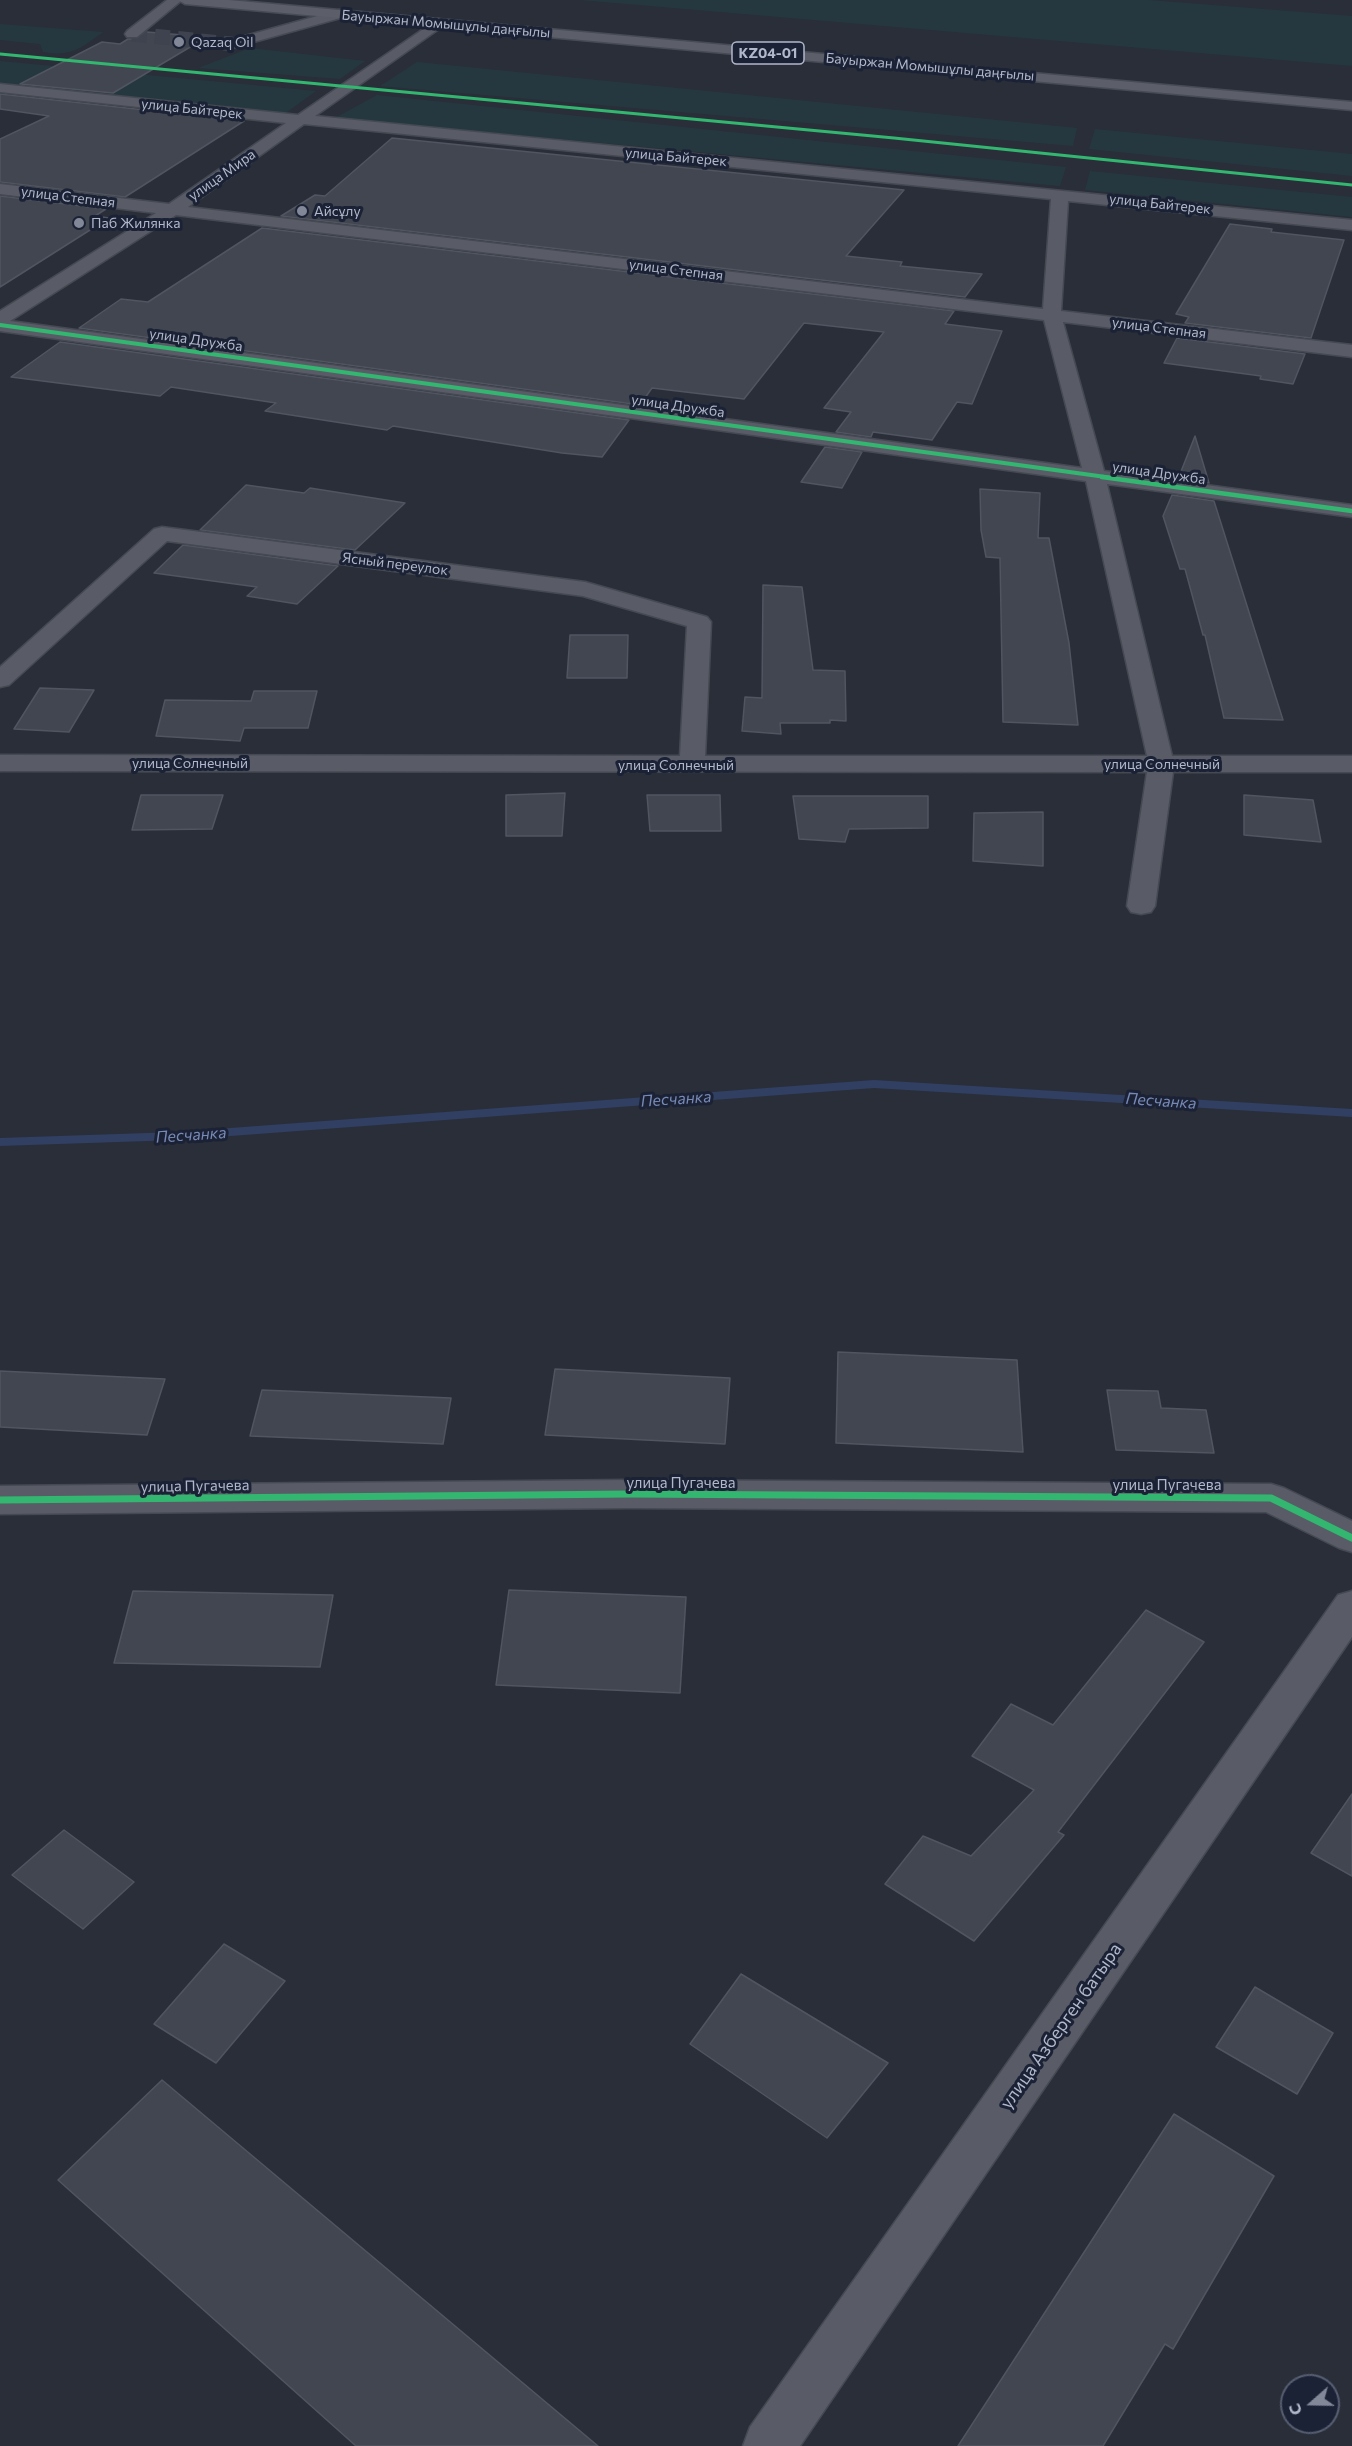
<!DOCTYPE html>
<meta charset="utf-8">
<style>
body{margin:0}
#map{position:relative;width:1352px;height:2446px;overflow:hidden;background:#292e39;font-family:Commissioner,sans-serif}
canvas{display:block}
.north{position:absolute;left:1280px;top:2374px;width:60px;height:60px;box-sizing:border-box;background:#1b2235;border:2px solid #575e71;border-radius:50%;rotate:250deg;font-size:16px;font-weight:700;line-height:24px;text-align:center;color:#b2b8cb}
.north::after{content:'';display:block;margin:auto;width:21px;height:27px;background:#828898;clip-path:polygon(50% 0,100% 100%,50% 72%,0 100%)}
</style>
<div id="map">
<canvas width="1352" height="2446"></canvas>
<div class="north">С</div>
</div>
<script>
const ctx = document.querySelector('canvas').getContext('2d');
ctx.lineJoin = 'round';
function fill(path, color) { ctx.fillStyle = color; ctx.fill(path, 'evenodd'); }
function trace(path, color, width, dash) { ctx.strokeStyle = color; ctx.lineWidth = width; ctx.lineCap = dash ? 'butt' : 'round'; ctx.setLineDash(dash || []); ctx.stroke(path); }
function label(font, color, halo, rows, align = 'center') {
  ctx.font = font + ' Commissioner,sans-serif'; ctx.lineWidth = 6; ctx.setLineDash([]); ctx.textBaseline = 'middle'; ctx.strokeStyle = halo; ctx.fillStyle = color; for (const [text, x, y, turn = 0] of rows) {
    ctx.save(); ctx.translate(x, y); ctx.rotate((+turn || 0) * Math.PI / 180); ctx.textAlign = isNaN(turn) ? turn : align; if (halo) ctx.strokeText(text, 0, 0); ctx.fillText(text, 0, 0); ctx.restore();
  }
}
const green = new Path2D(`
 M580,0H1149L1352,16V66Z
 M0,24L103,32C81,48 72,57 43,52L40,44L0,40Z
 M250,48L365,61L340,79L198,68Z
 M0,61L316,91L283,115L0,83Z
 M417,62L1077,128L1073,146L380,86Z
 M377,95L1066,167L1060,186L335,118Z
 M1095,129L1352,154V176L1089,149Z
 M1090,171L1352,197V217L1085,190Z`);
const stream = new Path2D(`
 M874,1080L1352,1109V1117L874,1088L177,1140L0,1146V1138L177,1132Z`);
const building = new Path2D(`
 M147,32L207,37L113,93L20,84L102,42L120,44L128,39H138Z
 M0,94L244,121L125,197L0,182V139L49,116L0,109Z
 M392,138L904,190L846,256L902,262L900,266L982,274L965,297L281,216L315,195L325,196Z
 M0,196L106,209L95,216L109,218L0,287Z
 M1230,224L1272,229L1271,232L1344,240L1311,338L1185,323L1189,317L1176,314Z
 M262,228L954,311L945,324L1002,331L972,404L957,402L932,440L873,432L871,437L836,432L851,412L824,408L884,332L804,323L744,399L652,388L640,405L79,328L121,299L148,302Z
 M1177,338L1305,354L1293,384L1260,379L1261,376L1164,363Z
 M60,342L629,420L602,457L562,453L393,426L387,430L265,411L276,403L171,387L160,396L11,377Z
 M1195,436L1209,483L1178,479Z
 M825,447L862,452L842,488L801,482Z
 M246,485L304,493L310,488L405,503L355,550L200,530Z
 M980,489L1040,493L1038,538H1049L1069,643L1078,725L1003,722L1000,558L986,557L981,530Z
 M1172,495L1214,501L1283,720L1224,718L1205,635H1203L1185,569H1180L1163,516Z
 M183,545L338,566L297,604L247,596L257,587L154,573Z
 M763,585L802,587L813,670L845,671L846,721L830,720V723H780L781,734L742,731L745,697L762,698Z
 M570,635H628L627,678H567Z
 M40,688L94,690L69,732L14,729Z
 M254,691H317L308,728H244L240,741L156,736L165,700L251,701Z
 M565,793L562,836H506V795Z
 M141,795H223L212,829L132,830Z
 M647,795H720L721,831H650Z
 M1244,795L1313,800L1321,842L1244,835Z
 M793,796H928V828L849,829L845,842L799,839Z
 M1043,812V866L973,861L974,813Z
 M838,1352L1017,1360L1023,1452L836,1443Z
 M555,1369L730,1378L725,1444L545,1435Z
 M0,1371L165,1379L147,1435L0,1427Z
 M262,1390L451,1398L443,1444L250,1436Z
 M1107,1390L1158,1391L1161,1408L1206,1410L1214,1453L1116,1450Z
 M509,1590L686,1597L680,1693L496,1685Z
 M133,1591L333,1595L320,1667L114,1663Z
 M1146,1610L1204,1642L1058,1832L1064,1835L974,1941L885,1884L923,1836L971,1856L1034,1790L972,1756L1011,1704L1053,1725Z
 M1352,1794V1876L1311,1853Z
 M64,1830L134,1882L83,1929L12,1875Z
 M224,1944L285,1981L216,2063L154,2024Z
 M741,1974L888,2063L827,2138L690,2044Z
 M1255,1987L1333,2033L1297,2094L1216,2047Z
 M162,2080L598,2446H356L58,2180Z
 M1174,2114L1274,2176L1173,2349L1165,2344L1103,2446H958Z`);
const minorTunnel = new Path2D(`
 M132,34L232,44`);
const minor = new Path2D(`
 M167,0H182L137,37H127L125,34L127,31Z
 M339,10L344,11L346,14L344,17L232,48L225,44L227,41Z
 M438,19L443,20L445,23L443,26L315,116L1352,220V230L1068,201L1061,311L1352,345V357L1063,322L1104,471L1352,505V517L1107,484L1172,756H1352V772H1173L1155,906L1151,912L1141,914L1131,912L1127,906L1147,772L0,771V755L680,756L687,626L583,596L167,541L9,685L0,687V667L154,529L162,527L585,582L707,617L711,622L705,756H1147L1086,481L0,331V311L156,213L0,194V184L169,204L286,123L0,92V84L298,115ZM304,124L1051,199L1043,309L188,207ZM176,215L1044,320L1082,468L10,321Z
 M630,1480L1271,1484L1284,1488L1352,1521V1552L1339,1548L1266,1512L630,1508L0,1514V1486Z
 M1352,1591V1637L800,2446H743L750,2427L1338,1595Z`);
const major = new Path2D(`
 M178,0H229L1352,102V110L185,4Z`);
const cyclewayFar3 = new Path2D(`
 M0,54L894,138L1352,185`);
const cyclewayFar2 = new Path2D(`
 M0,325L1113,478`);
const cyclewayFar1 = new Path2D(`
 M1102,477L1352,511`);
const cycleway = new Path2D(`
 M0,1500L630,1494L1271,1498L1352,1538`);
const markers = [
 [179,42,6,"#828898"],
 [302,211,6,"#828898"],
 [79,223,6,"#828898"]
];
const farStreetnames = [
 ["Бауыржан Момышұлы даңғылы",446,24,5],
 ["Бауыржан Момышұлы даңғылы",930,67,5],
 ["улица Байтерек",192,109,6],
 ["улица Байтерек",676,157,5],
 ["улица Мира",222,175,-35],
 ["улица Степная",68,197,7],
 ["улица Байтерек",1160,204,6],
 ["улица Степная",676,270,7],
 ["улица Степная",1159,328,7],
 ["улица Дружба",196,340,8],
 ["улица Дружба",678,406,8],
 ["улица Дружба",1159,473,8],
 ["Ясный переулок",395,564,7],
 ["улица Солнечный",190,763],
 ["улица Солнечный",1162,764],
 ["улица Солнечный",676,765]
];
const farPoinames = [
 ["Qazaq Oil",191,42],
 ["Айсұлу",314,211],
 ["Паб Жилянка",91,223]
];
const shields = [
 [768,53,72]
];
const shieldNames = [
 ["KZ04-01",768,53]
];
const streetNames = [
 ["улица Пугачева",681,1483],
 ["улица Пугачева",1167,1485],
 ["улица Пугачева",195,1486,-1]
];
const waterNames = [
 ["Песчанка",676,1099,-4],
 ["Песчанка",1161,1101,4],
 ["Песчанка",191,1135,-4]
];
const nearStreetnames = [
 ["улица Азберген батыра",1061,2026,-55]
];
fill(green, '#253840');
fill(stream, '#313f63');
fill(building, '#424650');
trace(building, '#515561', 1.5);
trace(minorTunnel, '#3e434f', 15, [15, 8]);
trace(minor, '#454952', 3);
trace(major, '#464b56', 3);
fill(minor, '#595c67');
fill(major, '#5c5e69');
trace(cyclewayFar3, '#33b770', 3);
trace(cyclewayFar2, '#33b770', 4);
trace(cyclewayFar1, '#33b770', 4.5);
trace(cycleway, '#33b770', 7);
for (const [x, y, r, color] of markers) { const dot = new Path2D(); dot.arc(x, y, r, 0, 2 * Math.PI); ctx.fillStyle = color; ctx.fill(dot); trace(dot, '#1b2235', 2); }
label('14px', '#b2b8cb', '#1b2235', farStreetnames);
label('14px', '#b2b8cb', '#1b2235', farPoinames, 'left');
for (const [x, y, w] of shields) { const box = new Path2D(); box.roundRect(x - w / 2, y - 11, w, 22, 4.5); ctx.fillStyle = '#1b2235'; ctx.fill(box); trace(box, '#b2b8cb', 1.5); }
label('bold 14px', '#b2b8cb', null, shieldNames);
label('15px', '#b2b8cb', '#1b2235', streetNames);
label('italic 16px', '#7789b5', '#1b2235', waterNames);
label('18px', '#b2b8cb', '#1b2235', nearStreetnames);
</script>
